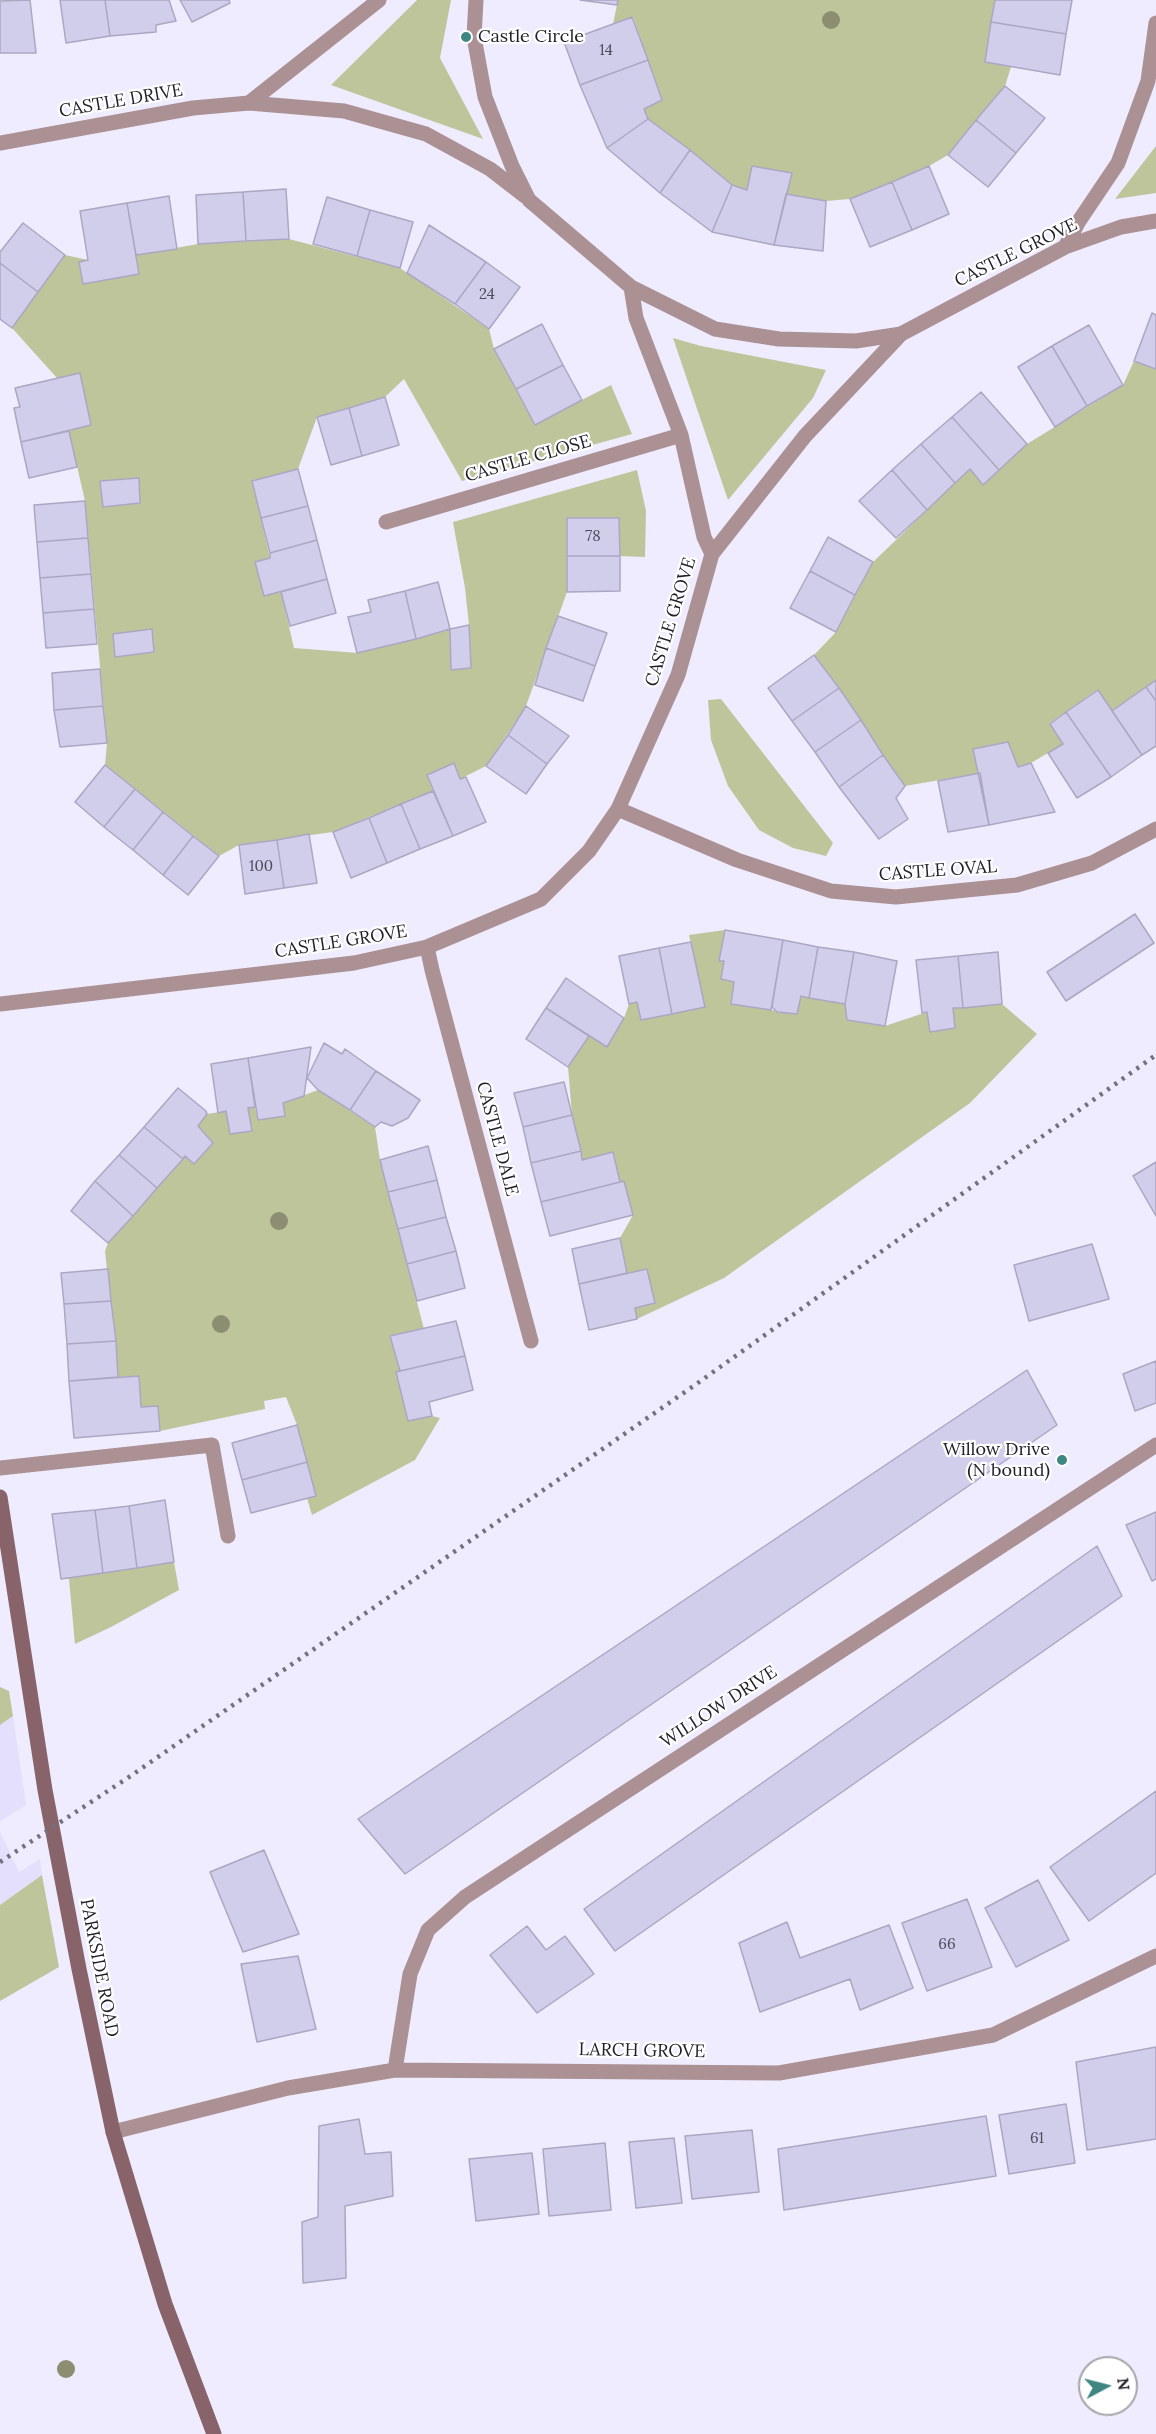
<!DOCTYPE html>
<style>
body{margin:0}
#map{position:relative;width:1156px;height:2434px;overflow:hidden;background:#eeecfe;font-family:Lora,serif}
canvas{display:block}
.north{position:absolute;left:1078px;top:2356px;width:60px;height:60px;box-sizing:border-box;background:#fff;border:2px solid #a6a5a9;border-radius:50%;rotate:83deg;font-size:16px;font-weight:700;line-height:24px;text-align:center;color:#201f29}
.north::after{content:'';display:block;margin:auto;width:21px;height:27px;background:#3e8682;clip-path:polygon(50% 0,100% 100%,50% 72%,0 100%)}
</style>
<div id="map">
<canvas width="1156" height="2434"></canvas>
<div class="north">N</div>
</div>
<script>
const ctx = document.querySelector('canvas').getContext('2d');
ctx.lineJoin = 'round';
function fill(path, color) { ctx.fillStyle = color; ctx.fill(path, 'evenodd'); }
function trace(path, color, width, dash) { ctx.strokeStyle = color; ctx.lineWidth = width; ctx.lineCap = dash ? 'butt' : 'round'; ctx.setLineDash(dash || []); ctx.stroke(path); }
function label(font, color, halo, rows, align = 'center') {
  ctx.font = font + ' Lora,serif'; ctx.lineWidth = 4.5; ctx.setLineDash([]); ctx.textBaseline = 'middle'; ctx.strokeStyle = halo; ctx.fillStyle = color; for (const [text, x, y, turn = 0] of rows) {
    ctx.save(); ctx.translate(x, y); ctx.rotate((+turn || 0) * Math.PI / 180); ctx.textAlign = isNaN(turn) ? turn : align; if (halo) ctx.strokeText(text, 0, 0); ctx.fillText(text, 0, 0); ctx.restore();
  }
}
const built = new Path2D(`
 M13,1716L26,1805L0,1821V1725Z
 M0,1832L19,1872L40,1859L42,1875L0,1905Z`);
const green = new Path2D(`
 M417,0H451L440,58L483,139L331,85Z
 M618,0H995L985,62L1011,67L1005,86L948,155L929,166L850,199L826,201L786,194L792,173L752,166L747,190L732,185L648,119L644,109L662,100L633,17L613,24Z
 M1156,146V193L1115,199Z
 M289,239L400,268L489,329L494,349L535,424L611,385L632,434L462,481L404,379L385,397L317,417L298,469L252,481L270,558L256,563L264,595L281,592L294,648L358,653L469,625L465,588L453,522L637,470L646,511L645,557L620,556L619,518H567V592L526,706L486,766L460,779L454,763L427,775L433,791L333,832L239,845L219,856L105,765L107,743L85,501L69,431L91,424L80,374L57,378L12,328L65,255L88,260L83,284L139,274L136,255L198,244Z
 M673,338L701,346L826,370L813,398L728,500Z
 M1134,361L1156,369V680L1112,711L1097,690L1050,723L1063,744L1031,763L1018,767L1008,742L974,749L980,773L905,786L814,655L836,632L873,562L970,469L983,484L1027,444L1123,385Z
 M721,699L833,843L826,856L793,848L759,830L728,786L711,740L708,700Z
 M725,930L720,960L724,961L721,979L734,982L731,1004L797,1014L801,996L845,1004L885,1026L927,1012L930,1032L955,1028L953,1008L1002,1004L1037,1034L970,1103L724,1278L637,1319L635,1308L655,1303L647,1269L627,1273L620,1238L633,1215L624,1181L620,1182L612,1152L582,1160L572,1115L568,1067L589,1036L607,1046L624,1018L629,1004L637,1002L641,1020L705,1007L689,935Z
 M318,1090L375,1127L380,1160L424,1329L390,1337L400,1371L396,1372L408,1421L432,1416L440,1418L415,1460L312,1515L307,1498L297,1425L286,1397L264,1401L265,1409L160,1431L158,1406L141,1407L139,1376L118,1377L105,1251L108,1243L183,1159L185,1156L194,1164L213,1143L198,1126L207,1114L226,1111L230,1134L251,1131L248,1108L255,1107L258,1120L284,1116L283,1103Z
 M174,1562L179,1590L111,1627L75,1644L69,1579H61Z
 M0,1687L9,1691L13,1716L0,1725Z
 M42,1875L59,1967L0,2001V1905Z`);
const building = new Path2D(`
 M30,0L36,53H0V1Z
 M60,0H105L110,36L66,43Z
 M105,0H169L176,21L156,25V32L110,36Z
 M180,0H229L230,3L192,22Z
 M580,0H618L617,5Z
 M995,0H1072L1066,34L991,22Z
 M632,17L648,60L580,85L564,42Z
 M991,22L1066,34L1060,75L985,62Z
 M648,60L662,100L644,109L648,119L607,148L580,85Z
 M1005,86L1045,118L1016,153L976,120Z
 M648,119L690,150L660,193L607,148Z
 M976,120L1016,153L988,187L948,155Z
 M690,150L732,185L712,232L660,193Z
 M752,166L792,173L774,245L712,232L732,185L747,190Z
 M929,166L949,214L912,230L892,182Z
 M892,182L912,230L870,247L850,199Z
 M286,189L289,239L246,241L243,192Z
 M243,192L246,241L198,244L196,195Z
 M786,194L826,201L823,251L774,245Z
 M169,196L177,249L136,255L127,203Z
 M327,197L370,210L357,256L313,244Z
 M127,203L139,274L83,284L79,262L88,260L80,211Z
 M370,210L413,222L400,268L357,256Z
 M23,223L65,255L38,292L0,263V252Z
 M429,225L486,262L455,304L407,273Z
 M486,262L520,287L489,329L455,304Z
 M0,263L38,292L12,328L0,319Z
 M1152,313L1156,315V369L1134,361Z
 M542,324L563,365L516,389L494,349Z
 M1089,325L1123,385L1087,406L1052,346Z
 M1052,346L1087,406L1055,427L1018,367Z
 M563,365L582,400L535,425L516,389Z
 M80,373L91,425L21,442L14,408L20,407L15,388Z
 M981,392L1027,444L999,470L952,417Z
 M385,397L399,445L362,456L349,408Z
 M349,408L362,456L331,465L317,417Z
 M952,417L999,470L983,485L970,469L955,483L921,444Z
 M69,431L77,467L29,478L21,442Z
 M921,444L955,483L927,510L892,470Z
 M298,469L308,506L261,518L252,481Z
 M892,470L927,510L896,538L859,501Z
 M139,478L140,503L103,507L100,481Z
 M85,501L88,538L37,542L34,505Z
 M308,506L317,540L270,553L261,518Z
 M567,518H619L620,556H567Z
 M828,537L873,562L855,595L810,571Z
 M88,538L91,574L40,578L37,542Z
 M317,540L327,579L264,596L255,562L270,558V553Z
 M567,556H620V591L567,592Z
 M810,571L855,595L836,632L790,608Z
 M91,574L94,609L43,613L40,578Z
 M327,579L336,613L290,626L281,592Z
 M438,582L450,629L416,639L405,591Z
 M405,591L416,639L357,653L348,617L371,612L368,600Z
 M94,609L97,644L46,648L43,613Z
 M558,616L607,633L595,666L546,648Z
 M469,625L471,668L451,670L450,629Z
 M152,629L154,652L115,657L113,634Z
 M546,648L595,666L583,701L535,685Z
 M814,655L839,688L792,721L768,688Z
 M100,669L103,706L54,710L52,673Z
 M1156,680V701L1146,687Z
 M1146,687L1156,701V746L1142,755L1112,711Z
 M839,688L861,720L815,752L792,721Z
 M1098,690L1142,755L1111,777L1066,712Z
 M103,706L107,743L60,747L54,710Z
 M526,706L569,736L547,764L508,735Z
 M1066,712L1111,777L1077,798L1048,753L1063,744L1050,724Z
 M861,720L883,755L839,787L815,752Z
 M508,735L547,764L526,794L486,766Z
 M1008,742L1018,767L1031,763L1055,812L989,825L973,749Z
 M883,755L905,786L896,798L908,819L879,839L839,787Z
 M454,763L460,779L466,777L486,822L453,836L427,775Z
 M105,765L135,789L104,827L75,802Z
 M980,773L989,825L948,832L938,781Z
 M135,789L163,812L133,850L104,827Z
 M433,791L453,836L420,849L401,804Z
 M401,804L420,849L387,863L369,818Z
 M163,812L193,836L163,875L133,850Z
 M369,818L387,863L351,878L333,832Z
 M309,834L317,883L284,888L277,840Z
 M193,836L219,856L188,895L163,875Z
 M277,840L284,888L245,894L239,845Z
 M1135,914L1154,943L1066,1001L1047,972Z
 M725,930L783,940L771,1010L731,1004L734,982L721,979L724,961H719Z
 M783,940L818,947L809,998L801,996L797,1014L777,1012L772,1007Z
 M691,942L705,1007L672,1014L659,948Z
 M818,947L854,952L845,1004L809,998Z
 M659,948L672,1014L641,1020L637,1002L629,1004L619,956Z
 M854,952L897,961L885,1026L847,1020L845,1004Z
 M998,952L1002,1004L963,1008L958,956Z
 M958,956L963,1008H953L955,1028L930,1032L927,1012L922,1013L916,960Z
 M566,978L624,1018L607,1047L546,1008Z
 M546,1008L589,1036L568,1067L526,1039Z
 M324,1043L342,1054L345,1049L376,1071L350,1110L318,1090L307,1078Z
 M311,1047L304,1096L283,1103L285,1116L258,1120L248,1058Z
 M248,1058L255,1107L248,1108L252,1131L230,1134L226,1111L218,1113L211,1064Z
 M376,1071L420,1100L408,1118L392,1126L381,1122L375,1127L350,1110Z
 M564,1082L572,1115L523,1127L514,1093Z
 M178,1088L206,1111L207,1114L198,1126L213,1143L194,1164L185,1156L183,1159L144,1127Z
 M572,1115L581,1151L531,1163L523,1127Z
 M144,1127L183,1159L157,1188L119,1155Z
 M428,1146L437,1180L388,1192L380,1160Z
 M581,1151L582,1160L613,1152L620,1182L541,1202L531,1163Z
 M119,1155L157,1188L133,1216L95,1181Z
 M1156,1162V1216L1133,1176Z
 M437,1180L446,1217L398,1229L388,1192Z
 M95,1181L133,1216L108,1243L71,1211Z
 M624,1181L633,1215L550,1236L541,1202Z
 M446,1217L456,1251L407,1264L398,1229Z
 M620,1238L627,1273L579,1284L572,1249Z
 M1092,1244L1109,1299L1029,1321L1014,1265Z
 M456,1251L465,1288L417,1301L407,1264Z
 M108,1269L111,1301L64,1304L61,1273Z
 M647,1269L655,1303L635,1308L637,1319L589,1330L579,1284Z
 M111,1301L116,1341L67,1344L64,1304Z
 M456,1321L465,1356L400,1371L390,1336Z
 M116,1341L118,1377L69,1381L67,1344Z
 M465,1356L473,1390L429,1402L432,1416L408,1421L396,1372Z
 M1156,1361V1403L1135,1411L1123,1374Z
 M1027,1370L1057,1425L405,1874L358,1819Z
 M139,1376L141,1407L158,1406L160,1431L74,1438L69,1381Z
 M297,1425L307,1462L242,1480L232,1443Z
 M307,1462L316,1496L251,1513L242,1480Z
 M165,1500L174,1562L137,1568L129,1506Z
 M129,1506L137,1568L103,1573L95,1510Z
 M95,1510L103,1573L61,1579L52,1514Z
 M1156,1512V1579L1152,1581L1126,1525Z
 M1097,1546L1122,1596L615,1951L584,1909Z
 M1156,1791V1873L1089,1921L1050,1867Z
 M264,1850L299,1934L243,1952L210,1872Z
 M1038,1880L1069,1940L1016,1967L985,1908Z
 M967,1899L992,1967L927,1991L902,1923Z
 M787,1922L800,1958L889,1925L913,1988L860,2010L850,1979L760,2012L739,1943Z
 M527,1926L546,1950L565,1936L594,1974L537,2013L490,1955Z
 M298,1956L316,2029L257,2042L241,1964Z
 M1156,2047V2139L1087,2150L1076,2062Z
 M1066,2104L1075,2163L1009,2174L999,2115Z
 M986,2116L996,2176L784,2210L778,2149Z
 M359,2119L365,2154L391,2152L393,2196L345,2206L346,2278L303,2283L302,2222L318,2217L319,2126Z
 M752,2130L759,2192L692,2199L685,2136Z
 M674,2138L682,2203L636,2208L629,2142Z
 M605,2143L611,2210L549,2216L543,2149Z
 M532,2153L539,2214L476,2221L469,2159Z`);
const lane = new Path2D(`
 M0,1468L212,1445L228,1536`);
const street = new Path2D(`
 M476,0L474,37L485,97L512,166L529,200L631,287L715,329L779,339L856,341L901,334
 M249,103L379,0
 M0,143L193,108L249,103L344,111L426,134L490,169L525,196
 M1065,247L1079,221L1118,163L1148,81L1156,23
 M631,287L636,318L681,435L704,537L712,554
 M386,522L681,435
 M618,809L737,860L831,891L896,897L1017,885L1092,863L1156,829
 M427,947L432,970L531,1341
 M0,1004L354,963L427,947L541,899L589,851L618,809L678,675L712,554L805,436L901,334L1065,247L1121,227L1156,221
 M395,2070L410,1974L428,1930L465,1897L1156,1445
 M113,2132L288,2088L395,2070L779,2073L993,2035L1156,1956`);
const secondary = new Path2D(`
 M0,1497L45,1790L79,1969L113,2132L165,2304L214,2434`);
const rail = new Path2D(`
 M0,1862L132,1775L695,1385L1156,1055`);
const trees = [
 [831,20],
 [279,1221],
 [221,1324],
 [66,2369]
];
const markers = [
 [466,37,6,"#3e8682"],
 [1062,1460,6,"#3e8682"]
];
const numberNames = [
 ["14",606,51],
 ["24",487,295],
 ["78",593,537],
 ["100",261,867],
 ["66",947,1945],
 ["61",1037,2139]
];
const poiNames = [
 ["Castle Circle",478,37],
 ["Willow Drive",1050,1450,"right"],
 ["(N bound)",1050,1471,"right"]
];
const streetNames = [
 ["CASTLE DRIVE",121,101,-10],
 ["CASTLE GROVE",1016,253,-26],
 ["CASTLE CLOSE",528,459,-16],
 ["CASTLE GROVE",671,622,-73],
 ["CASTLE OVAL",938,871,-4],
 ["CASTLE GROVE",341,942,-9],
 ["CASTLE DALE",497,1139,75],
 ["WILLOW DRIVE",719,1707,-33],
 ["PARKSIDE ROAD",99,1968,79],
 ["LARCH GROVE",642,2051,1]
];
fill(built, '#e3dffc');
fill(green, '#bfc59b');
fill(building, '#d1ceeb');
trace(building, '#aba7c3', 1.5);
trace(lane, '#ab9094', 15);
trace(street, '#ab9094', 15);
trace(secondary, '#88646a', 15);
trace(rail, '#72717e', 4.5, [3, 6]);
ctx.fillStyle = '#8d8d72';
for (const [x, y] of trees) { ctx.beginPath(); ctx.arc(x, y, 9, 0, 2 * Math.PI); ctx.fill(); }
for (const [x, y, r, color] of markers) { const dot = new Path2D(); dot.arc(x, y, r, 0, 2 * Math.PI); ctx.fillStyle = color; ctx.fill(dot); trace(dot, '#fff', 2); }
label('15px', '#4c4b5a', null, numberNames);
label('18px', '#201f29', '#fff', poiNames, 'left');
label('18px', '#201f29', '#fff', streetNames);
</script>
